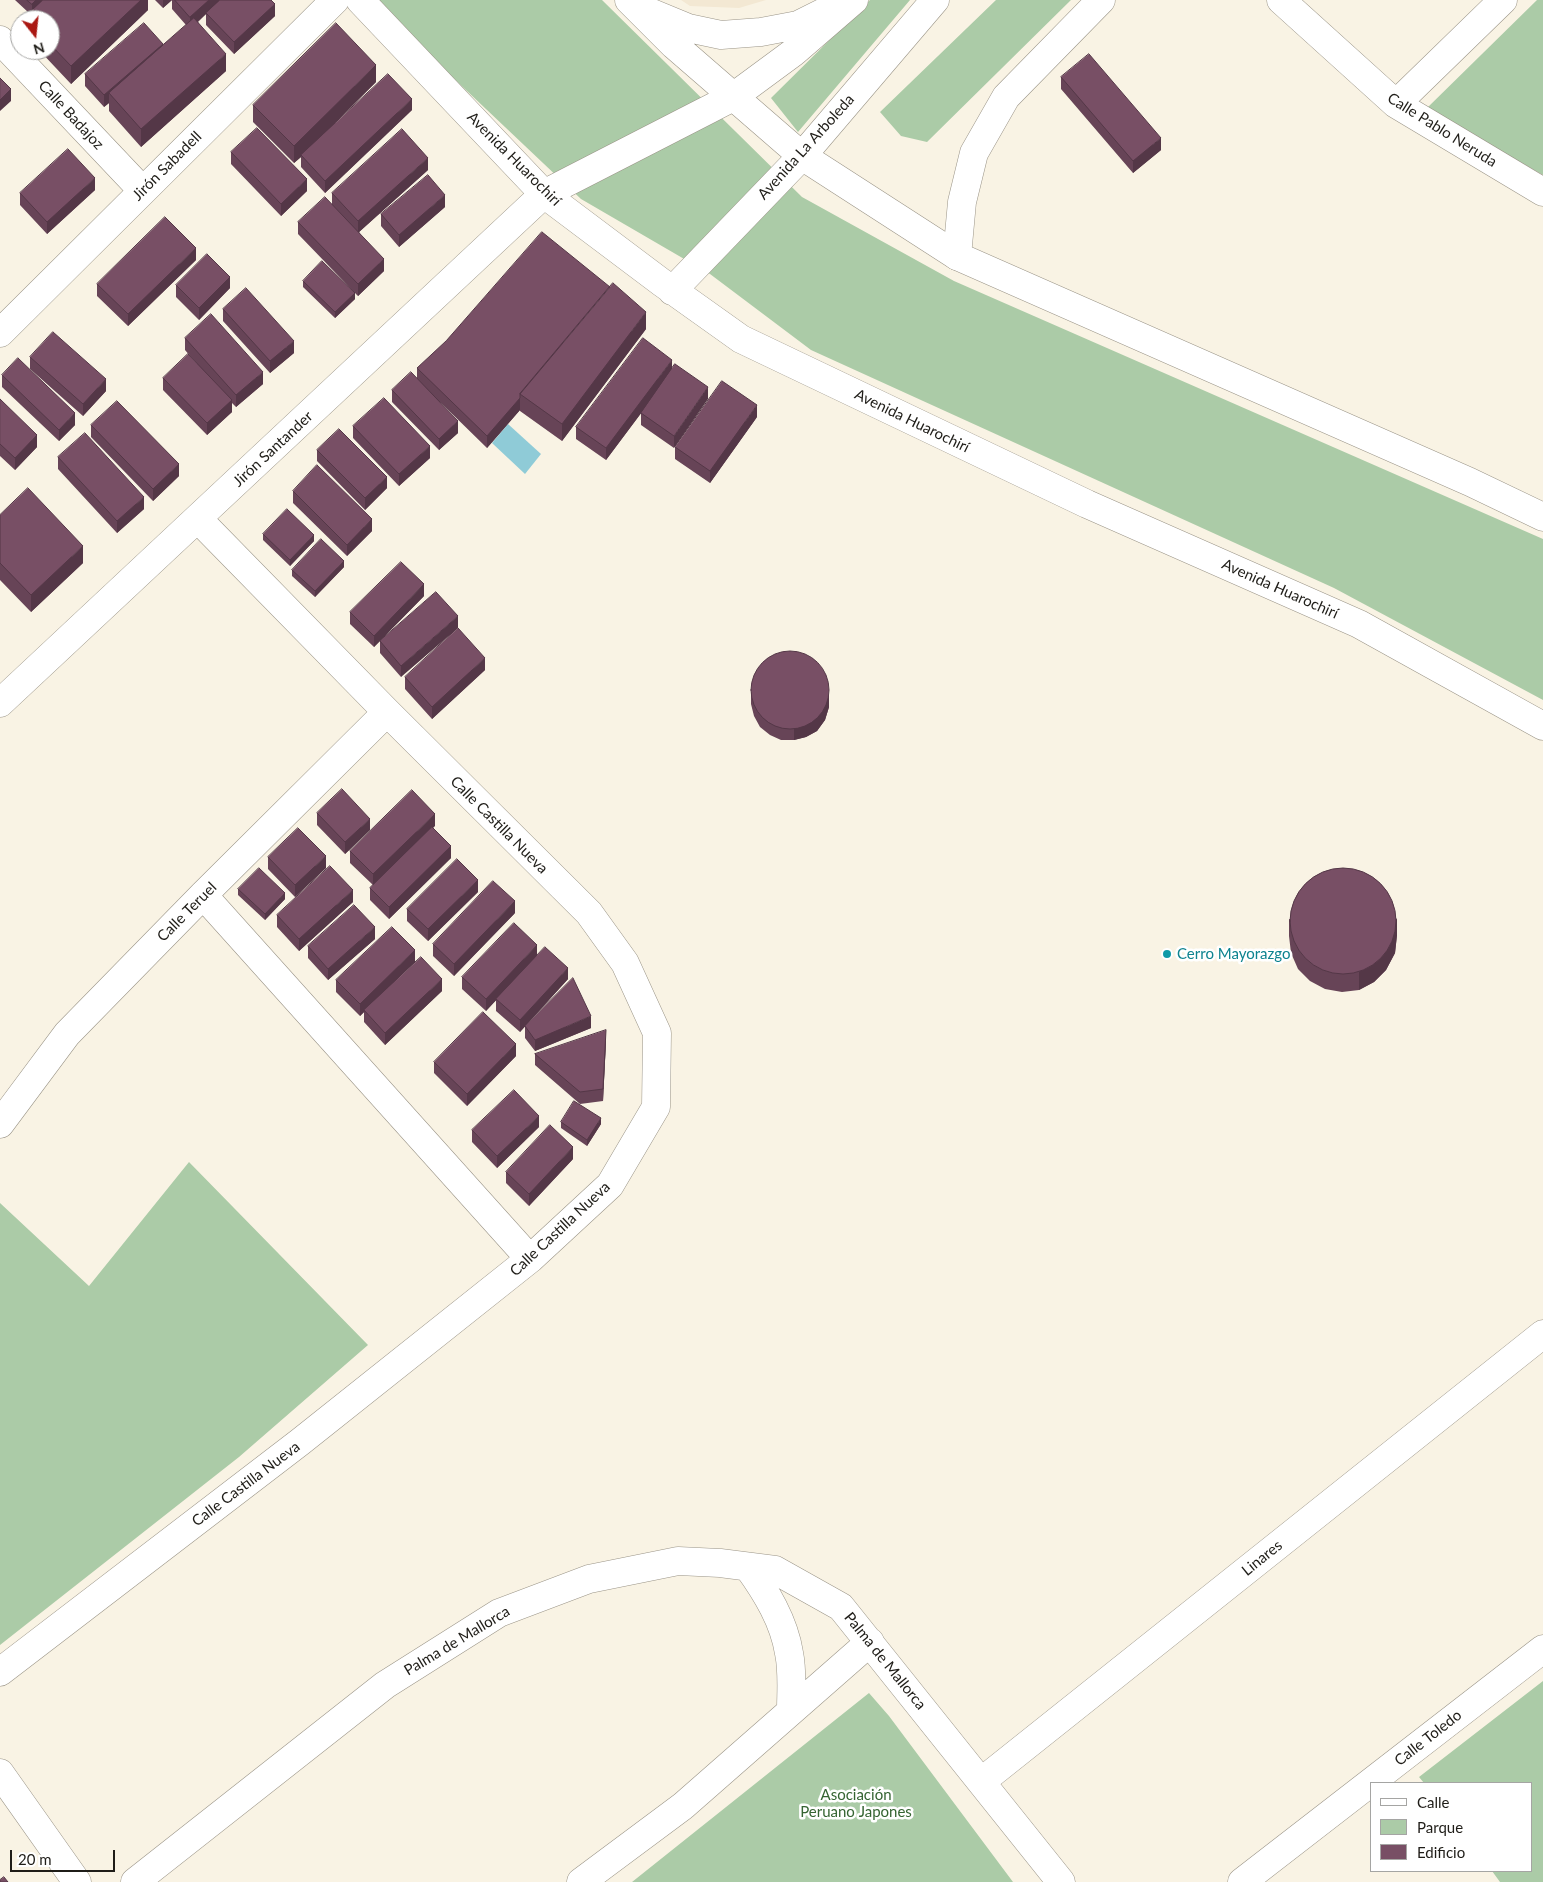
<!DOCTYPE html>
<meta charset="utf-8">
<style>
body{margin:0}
#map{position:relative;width:1543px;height:1882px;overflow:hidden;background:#f9f3e4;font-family:Lato,sans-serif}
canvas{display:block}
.legend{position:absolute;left:1370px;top:1782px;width:162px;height:90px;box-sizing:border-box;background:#fff;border:1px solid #a5a5a3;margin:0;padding:6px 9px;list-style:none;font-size:15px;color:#1f1d18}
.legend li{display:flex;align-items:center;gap:10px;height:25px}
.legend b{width:25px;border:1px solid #a5a5a3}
.north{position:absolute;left:10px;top:10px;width:50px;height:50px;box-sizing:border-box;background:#fff;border:1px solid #a5a5a3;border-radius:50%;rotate:164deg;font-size:14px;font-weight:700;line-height:20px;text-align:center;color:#1f1d18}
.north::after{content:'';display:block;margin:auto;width:18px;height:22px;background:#aa1813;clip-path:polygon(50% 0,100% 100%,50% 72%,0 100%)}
.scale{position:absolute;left:10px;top:1850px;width:105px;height:22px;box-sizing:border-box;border:2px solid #1f1d18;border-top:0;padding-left:6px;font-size:15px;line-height:18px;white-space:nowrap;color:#1f1d18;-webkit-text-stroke:4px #fff;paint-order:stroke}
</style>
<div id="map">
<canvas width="1543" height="1882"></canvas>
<ul class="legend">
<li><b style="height:6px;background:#fff"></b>Calle</li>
<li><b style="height:14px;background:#abcba7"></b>Parque</li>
<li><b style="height:14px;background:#784f65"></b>Edificio</li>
</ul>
<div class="north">N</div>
<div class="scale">20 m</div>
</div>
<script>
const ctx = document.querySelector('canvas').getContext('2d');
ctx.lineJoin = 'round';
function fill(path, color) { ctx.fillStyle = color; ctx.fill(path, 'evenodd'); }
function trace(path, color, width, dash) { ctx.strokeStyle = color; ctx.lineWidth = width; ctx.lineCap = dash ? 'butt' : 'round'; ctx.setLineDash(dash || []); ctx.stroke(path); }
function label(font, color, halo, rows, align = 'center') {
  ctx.font = font + ' Lato,sans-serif'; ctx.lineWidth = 5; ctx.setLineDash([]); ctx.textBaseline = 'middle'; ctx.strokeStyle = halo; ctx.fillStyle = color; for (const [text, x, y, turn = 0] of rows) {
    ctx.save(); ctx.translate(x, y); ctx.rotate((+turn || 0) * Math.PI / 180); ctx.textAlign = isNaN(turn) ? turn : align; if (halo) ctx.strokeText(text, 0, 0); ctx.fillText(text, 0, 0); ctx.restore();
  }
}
const industrial = new Path2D(`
 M681,0H766L739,8L690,6Z`);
const green = new Path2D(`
 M378,0H602L802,197L954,281L1543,539V700L1334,588L811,350L710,274L581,199L449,74Z
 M870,0H910L798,132L771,98Z
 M996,0H1071L927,142L901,136L880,112Z
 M1537,0H1543V175L1426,109Z
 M189,1162L368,1345L239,1457L0,1645V1203L89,1286Z
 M1543,1681V1882H1500L1492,1871H1532V1783H1424L1419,1777Z
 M869,1693L889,1716L1013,1882H632Z`);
const water = new Path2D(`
 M508,424L541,454L525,474L492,443Z`);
const street = new Path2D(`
 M1281,0L1396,104L1543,192
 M0,40L142,190
 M1396,104L1503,0
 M957,256L962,202L974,153L1006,97L1101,0
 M0,333L335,0
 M0,703L544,194
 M203,895L530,1259
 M0,1124L67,1034L203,895L387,712
 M748,1567C766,1592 784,1621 789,1653C793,1672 791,1692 791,1711
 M0,1672L300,1442L530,1259L610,1185L656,1107L657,1033L625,963L589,913L387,712L198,519
 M0,1773L77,1882
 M982,1781L1543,1334
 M135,1882L385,1685L499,1613L589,1579L678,1561L720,1563L775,1570L841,1607L1061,1882
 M581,1882L683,1806L870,1642
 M1242,1882L1543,1649`);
const secondary = new Path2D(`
 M360,0L544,194L661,282L741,339L1087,504L1359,624L1543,726
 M629,0L674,45L802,156L957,256L1470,482L1543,517
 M647,11L688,28L721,35L761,32L798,25L828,10
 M544,194L733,97L794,52L854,0
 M672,291L802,156L935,0`);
const wall = new Path2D(`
 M15,0H148V10L71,84L39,50H50V20H25V17L29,13Z
 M155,0H172L163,8Z
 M172,0H271L275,16L234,54L206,25V14L198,22L226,71L141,147L109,111V103L104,107L85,86V74L163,45L186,25L172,9Z
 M1061,77L1161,150L1133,173L1061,89Z
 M376,82L335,123L412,110L325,193L301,167V157L294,163L253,122V105Z
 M231,152L307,191L281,216L231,164Z
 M428,170L359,232L384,271L358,296L355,293V299L335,318L303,287V281L354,292L298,234V222L332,204V193Z
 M95,190L47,234L20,205V193Z
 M445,207L399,247L381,226V214Z
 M196,260L128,326L97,296V284Z
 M176,285L230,288L199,320L176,297Z
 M223,309L294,353L270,373L223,321Z
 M646,329L562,441L520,411V410L487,448L440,402L458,433L439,450L392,402V390L417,379V368Z
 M185,338L263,384L236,407L232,403V412L207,435L163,390V378L197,364L185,350Z
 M30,357L106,391L83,416L30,369Z
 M675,364L674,448L641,425V413L644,409L606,460L576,439V427L672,370Z
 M2,375L75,425L59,441L2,387Z
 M0,399L37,447L15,470L0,456Z
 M757,417L710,483L675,459V447Z
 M91,425L179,476L153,501L91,437Z
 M353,426L430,458L399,486L353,438Z
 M317,450L387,488L365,510L317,461Z
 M58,457L144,509L117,533L58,469Z
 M293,491L372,531L347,556L293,503Z
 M0,515L83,563L31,612L0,580Z
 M263,534L314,541L290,566L263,540Z
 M344,567L315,597L292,576V570Z
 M436,592L401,677L380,653V641L374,647L350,624V612L424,596L380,641Z
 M485,670L432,719L405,689V677Z
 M751,692L829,707L825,720L817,731L806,737L794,740H781L770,735L760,727L754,716L751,704Z
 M317,813L370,830L345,854L317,825Z
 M435,826L433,827L451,858L389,919L370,900V888L373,885L350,863V851Z
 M268,857L326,868L295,897L268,869Z
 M238,889L285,899L265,920L238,895Z
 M478,892L428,941L407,921V909Z
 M353,902L299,951L277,927V915Z
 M515,913L454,976L433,956V944Z
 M1289,919L1397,935L1395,953L1386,970L1374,982L1359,990L1342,992L1325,989L1310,981L1298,969L1291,953L1289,936Z
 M375,939L328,980L308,958V946Z
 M537,955L568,979L520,1032L496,1011V1000L486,1011L462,989V977Z
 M415,962L388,988L442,991L385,1045L364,1022V1012L360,1016L336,992V980Z
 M525,1026L591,1028L535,1051L525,1038Z
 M606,1041L603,1101L580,1104L535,1065V1054Z
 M516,1056L467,1106L434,1073V1062Z
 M561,1122L601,1124L587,1146L561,1128Z
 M539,1127L497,1168L472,1142V1130Z
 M573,1159L529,1206L506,1183V1172Z`);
const shadedWall = new Path2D(`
 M36,0H48L32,16V4Z
 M141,0H148V10L71,84V66Z
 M163,0H172L163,8Z
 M209,0H222L190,28V17Z
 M275,4V16L234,54V42Z
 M163,44V56L109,93V103L104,107V95Z
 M226,54V71L141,147V129Z
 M376,65V82L302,156L301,155V157L294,163V146Z
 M11,89V101L0,111V100Z
 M412,99V110L325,193V181Z
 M1161,138V150L1133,173V161Z
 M428,158V170L358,233V221Z
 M95,178V190L47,234V222Z
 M307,179V191L281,216V204Z
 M445,195V207L399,247V235Z
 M196,248V260L128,326V314Z
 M384,259V271L358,296V284Z
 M230,277V288L199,320V308Z
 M355,293V299L335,318V312Z
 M646,312V329L562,441V424Z
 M294,341V353L270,373V361Z
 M672,360V372L606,460V448Z
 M263,372V384L236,407V395Z
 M106,379V391L83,416V404Z
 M708,387V399L674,448V436Z
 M520,398V410L487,448V436Z
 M232,400V412L207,435V423Z
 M757,405V417L710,483V471Z
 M75,413V425L59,441V430Z
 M458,421V433L439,450V439Z
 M37,435V447L15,470V458Z
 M430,446V458L399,486V474Z
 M179,464V476L153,501V489Z
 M387,477V488L365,510V498Z
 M144,497V509L117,533V521Z
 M372,519V531L347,556V545Z
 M314,535V541L290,566V560Z
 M83,546V563L31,612V595Z
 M344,561V567L315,597V591Z
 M424,584V596L374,647V636Z
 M458,616V628L401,677V666Z
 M485,658V670L432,719V707Z
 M829,695V707L825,720L817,731L806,737L794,740V728Z
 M435,814V826L373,886V874Z
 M370,819V830L345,854V842Z
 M451,846V858L389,919V907Z
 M326,856V868L295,897V885Z
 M478,880V892L428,941V929Z
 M353,890V902L299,951V939Z
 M285,893V899L265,920V914Z
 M515,901V913L454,976V964Z
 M1397,918V935L1395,953L1386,970L1374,982L1359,990V972Z
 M375,927V939L328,980V969Z
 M537,945V957L486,1011V999Z
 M415,950V962L360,1016V1004Z
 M568,968V979L520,1032V1020Z
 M442,979V991L385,1045V1033Z
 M591,1016V1028L535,1051V1040Z
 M606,1030V1041L603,1101V1089Z
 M516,1044V1056L467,1106V1094Z
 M539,1116V1127L497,1168V1156Z
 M601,1118V1124L587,1146V1140Z
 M573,1147V1159L529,1206V1194Z`);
const building = new Path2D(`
 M27,0H36L32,4Z
 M43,0H141L71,66L50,44V20H27L25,17Z
 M175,0H209L190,17Z
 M220,0H271L275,4L234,42L206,13Z
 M194,18L226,54L141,129L109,93Z
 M144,23L163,44L104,95L85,74Z
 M336,23L376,65L294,146L253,105Z
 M1089,54L1161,138L1133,161L1061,77Z
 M388,74L412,99L325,181L301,155Z
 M0,78L11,89L0,100Z
 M257,128L307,179L281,204L231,152Z
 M402,129L428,158L358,221L332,193Z
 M68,149L95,178L47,222L20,193Z
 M428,175L445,195L399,235L381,214Z
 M325,197L384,259L358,284L298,222Z
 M165,217L196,248L128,314L97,284Z
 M542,232L610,287L520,394V398L487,436L417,368L446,341Z
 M207,254L230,277L199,308L176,285Z
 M322,261L355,293L335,312L303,281Z
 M613,283L646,312L562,424L520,394Z
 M246,288L294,341L270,361L223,309Z
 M211,314L263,372L236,395L185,338Z
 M53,332L106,379L83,404L30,357Z
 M643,338L672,360L606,448L576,427Z
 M188,354L232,400L207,423L163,378Z
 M18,358L75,413L59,430L2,375Z
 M675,364L708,387L674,436L641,413Z
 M411,372L458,421L439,439L392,390Z
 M722,381L757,405L710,471L675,447Z
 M384,398L430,446L399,474L353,426Z
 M0,399L37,435L15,458L0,444Z
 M117,401L179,464L153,489L91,425Z
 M339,429L387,477L365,498L317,450Z
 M85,433L144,497L117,521L58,457Z
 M317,465L372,519L347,545L293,491Z
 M28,488L83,546L31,595L0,563V515Z
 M287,509L314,535L290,560L263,534Z
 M321,539L344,561L315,591L292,570Z
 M401,562L424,584L374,636L350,612Z
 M436,592L458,616L401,666L380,641Z
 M458,628L485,658L432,707L405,677Z
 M751 690a39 39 0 1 1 78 0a39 39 0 1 1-78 0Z
 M342,789L370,819L345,842L317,813Z
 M412,790L435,814L373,874L350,851Z
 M432,827L451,846L389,907L370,888Z
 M298,828L326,856L295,885L268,857Z
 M457,859L478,880L428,929L407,909Z
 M330,866L353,890L299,939L277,915Z
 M1290 921a53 53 0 1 1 106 0a53 53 0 1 1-106 0Z
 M259,868L285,893L265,914L238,889Z
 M493,881L515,901L454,964L433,944Z
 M354,905L375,927L328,969L308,946Z
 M514,923L537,945L486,999L462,977Z
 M392,927L415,950L360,1004L336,980Z
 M545,947L568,968L520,1020L496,999Z
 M421,957L442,979L385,1033L364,1010Z
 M573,978L591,1016L535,1040L525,1026Z
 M483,1012L516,1044L467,1094L434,1062Z
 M606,1030L603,1089L580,1092L535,1054Z
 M514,1090L539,1116L497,1156L472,1130Z
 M574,1101L601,1118L587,1140L561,1122Z
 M550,1125L573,1147L529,1194L506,1172Z
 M4,1877L8,1882H0V1880Z`);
const markers = [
 [1167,954,5,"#0f9aa8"]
];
const streetNames = [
 ["Calle Badajoz",71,115,47],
 ["Calle Pablo Neruda",1442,130,32],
 ["Avenida La Arboleda",806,147,-48],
 ["Avenida Huarochirí",514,159,45],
 ["Jirón Sabadell",167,166,-45],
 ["Avenida Huarochirí",912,421,26],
 ["Jirón Santander",273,449,-43],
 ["Avenida Huarochirí",1280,589,24],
 ["Calle Castilla Nueva",499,825,45],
 ["Calle Teruel",187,912,-45],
 ["Calle Castilla Nueva",560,1229,-43],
 ["Calle Castilla Nueva",246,1484,-37],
 ["Linares",1262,1558,-39],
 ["Palma de Mallorca",457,1641,-31],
 ["Palma de Mallorca",885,1661,51],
 ["Calle Toledo",1428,1738,-38]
];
const cultureNames = [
 ["Cerro Mayorazgo",1177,954]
];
const parkNames = [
 ["Asociación",856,1795],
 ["Peruano Japones",856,1812]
];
fill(industrial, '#f3e8d3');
fill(green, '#abcba7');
fill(water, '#8fcbd7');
trace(street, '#9a9487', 29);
trace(secondary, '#9a9487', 29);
trace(street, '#fff', 28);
trace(secondary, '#fff', 28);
fill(wall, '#674457');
fill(shadedWall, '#543747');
fill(building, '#784f65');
trace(building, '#543747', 1);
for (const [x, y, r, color] of markers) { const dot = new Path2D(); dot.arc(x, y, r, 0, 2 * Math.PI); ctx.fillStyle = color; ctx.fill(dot); trace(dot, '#fff', 2); }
label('15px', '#1f1d18', '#fff', streetNames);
label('15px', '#0d838f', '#fff', cultureNames, 'left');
label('15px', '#356432', '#fff', parkNames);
</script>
